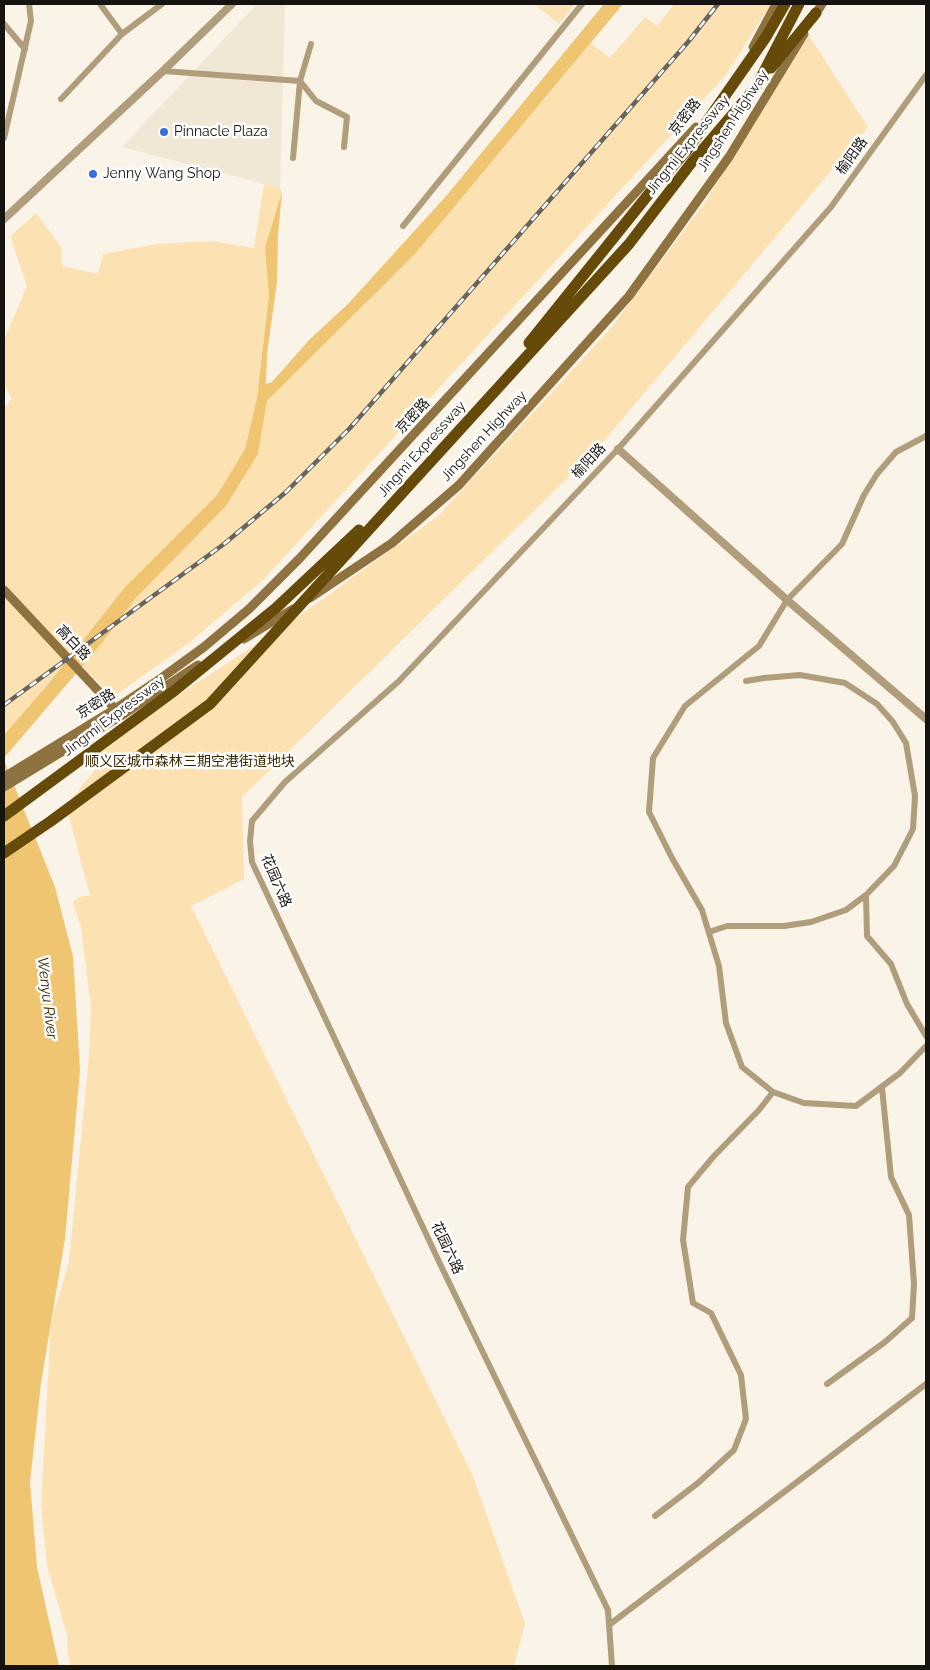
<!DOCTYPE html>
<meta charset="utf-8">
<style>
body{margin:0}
#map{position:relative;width:930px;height:1670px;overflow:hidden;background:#faf3e8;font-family:Raleway,sans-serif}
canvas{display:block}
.frame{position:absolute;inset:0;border:5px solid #161410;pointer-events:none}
</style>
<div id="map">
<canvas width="930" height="1670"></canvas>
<div class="frame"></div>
</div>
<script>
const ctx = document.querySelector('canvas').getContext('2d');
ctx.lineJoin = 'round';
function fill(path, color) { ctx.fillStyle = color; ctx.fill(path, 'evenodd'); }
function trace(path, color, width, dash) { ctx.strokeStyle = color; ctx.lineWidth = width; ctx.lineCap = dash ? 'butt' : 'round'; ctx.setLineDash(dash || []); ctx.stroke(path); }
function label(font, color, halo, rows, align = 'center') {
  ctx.font = font + ' Raleway,"Noto Sans SC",sans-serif'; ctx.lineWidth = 5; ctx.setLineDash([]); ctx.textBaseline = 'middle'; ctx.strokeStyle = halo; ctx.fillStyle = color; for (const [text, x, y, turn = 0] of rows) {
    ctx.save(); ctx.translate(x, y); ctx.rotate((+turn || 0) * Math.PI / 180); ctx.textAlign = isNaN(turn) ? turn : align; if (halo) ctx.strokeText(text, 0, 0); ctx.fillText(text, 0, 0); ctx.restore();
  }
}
const built = new Path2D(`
 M257,4H285L280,188L122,147Z`);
const green = new Path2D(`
 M534,4H575L559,24Z
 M674,4H771L725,76L263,580L190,642L113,697L82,666L135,599L226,506L258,454L267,401L416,253L591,43L610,58L645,17L657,26Z
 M808,34L868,127L598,448L242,797L244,879L191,906L473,1476L525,1624L514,1666H71L68,1657L67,1635L47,1566L41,1506L51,1323L69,1261L89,1056L91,1008L81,927L73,902L79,897L90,895L66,806L99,765L93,754L175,697L295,619L438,516L611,328L706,201Z
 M264,184L280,188L282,192L265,247L269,295L257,398L245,449L217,495L125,587L49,683L4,735V408L12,399L4,383V340L27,286L13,245L11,236L36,213L61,247L62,266L98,274L103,254L158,244L212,241L254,248Z`);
const water = new Path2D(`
 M604,4H623L416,253L267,401L258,454L226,506L135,599L102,643L4,758V735L49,683L125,587L217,495L245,449L257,398L269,295L265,247L282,192L278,235L277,282L267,354L266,384L272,382L310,339L348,304L447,195Z
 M4,760L55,887L73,956L80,1070L65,1239L41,1383L30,1482L37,1567L59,1666H4Z`);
const minor = new Path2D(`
 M100,4L122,34
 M4,24L25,49
 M163,71L300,81L316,101L347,117L344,147
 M61,99L122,34L162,4
 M4,138L31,21L29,4
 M293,158L300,81L311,44
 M403,226L582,4
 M926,436L896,452L877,474L864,495L842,544L787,600L759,646L685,706L653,758L649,812L672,858L702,910L719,966L726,1023L742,1067L773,1092L804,1103L856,1106L900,1073L926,1046
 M746,681L764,678L800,675L845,683L877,704L893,722L906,743L915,796L913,829L894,866L866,895L867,936L891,964L907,1004L926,1036
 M709,932L727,926H784L811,922L846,910L866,895
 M827,1384L885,1342L912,1318L914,1284L909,1215L891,1177L882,1088
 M655,1516L698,1483L734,1450L746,1419L741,1375L711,1313L693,1303L683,1240L688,1187L714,1156L759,1110L773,1092
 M609,1625L926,1384
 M612,1666L608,1610L442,1268L252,862L250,841L252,821L285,782L399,681L618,449L831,207L926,75`);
const tertiary = new Path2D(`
 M4,219L163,71L232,4
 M618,449L787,600L926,719`);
const secondary = new Path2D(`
 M813,18L822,4
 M753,47L776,4
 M4,590L118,712
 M310,598L392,543L459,485L629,296L729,157L804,34
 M244,639L293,609
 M4,777L115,709L160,679L204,647L249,609L299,559L696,127
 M4,787L121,716L198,665`);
const trunk = new Path2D(`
 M771,68L816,13
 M529,343L656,185L687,150L766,37L785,4
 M4,816L174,691L276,608L359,530
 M4,853L51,821L210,704L629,244L692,162L756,87L799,4`);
const rail = new Path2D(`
 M4,705L224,544L286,492L350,428L688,42L718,4`);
const markers = [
 [164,132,5,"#366fdd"],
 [93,174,5,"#366fdd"]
];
const streetNames = [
 ["京密路",685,117,-52],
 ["Jingshen Highway",733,121,-57],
 ["Jingmi Expressway",688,145,-51],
 ["榆阳路",852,156,-54],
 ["京密路",413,416,-47],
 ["Jingshen Highway",484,436,-47],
 ["Jingmi Expressway",422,449,-48],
 ["榆阳路",589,461,-47],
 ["高白路",73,643,47],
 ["京密路",96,704,-32],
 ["Jingmi Expressway",114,716,-37],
 ["花园六路",276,881,67],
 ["花园六路",447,1248,65]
];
const poiNames = [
 ["Pinnacle Plaza",174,132],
 ["Jenny Wang Shop",103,174]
];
const parkNames = [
 ["顺义区城市森林三期空港街道地块",190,762]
];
const waterNames = [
 ["Wenyu River",47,998,83]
];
fill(built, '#f1e7d5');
fill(green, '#fce2b2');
fill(water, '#f0c572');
trace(minor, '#b09d7c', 6);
trace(tertiary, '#b09d7c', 8);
trace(secondary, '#8e7340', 9);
trace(trunk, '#654a0a', 11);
trace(rail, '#68645e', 4.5);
trace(rail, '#fff', 2.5, [8]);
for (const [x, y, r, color] of markers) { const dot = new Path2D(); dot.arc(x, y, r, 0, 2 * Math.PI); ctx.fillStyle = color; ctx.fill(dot); trace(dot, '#fff', 2); }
label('14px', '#161410', '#fff', streetNames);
label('14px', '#161410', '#fff', poiNames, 'left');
label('14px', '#382701', '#fff', parkNames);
label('italic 15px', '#3f2d08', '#fff', waterNames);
</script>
